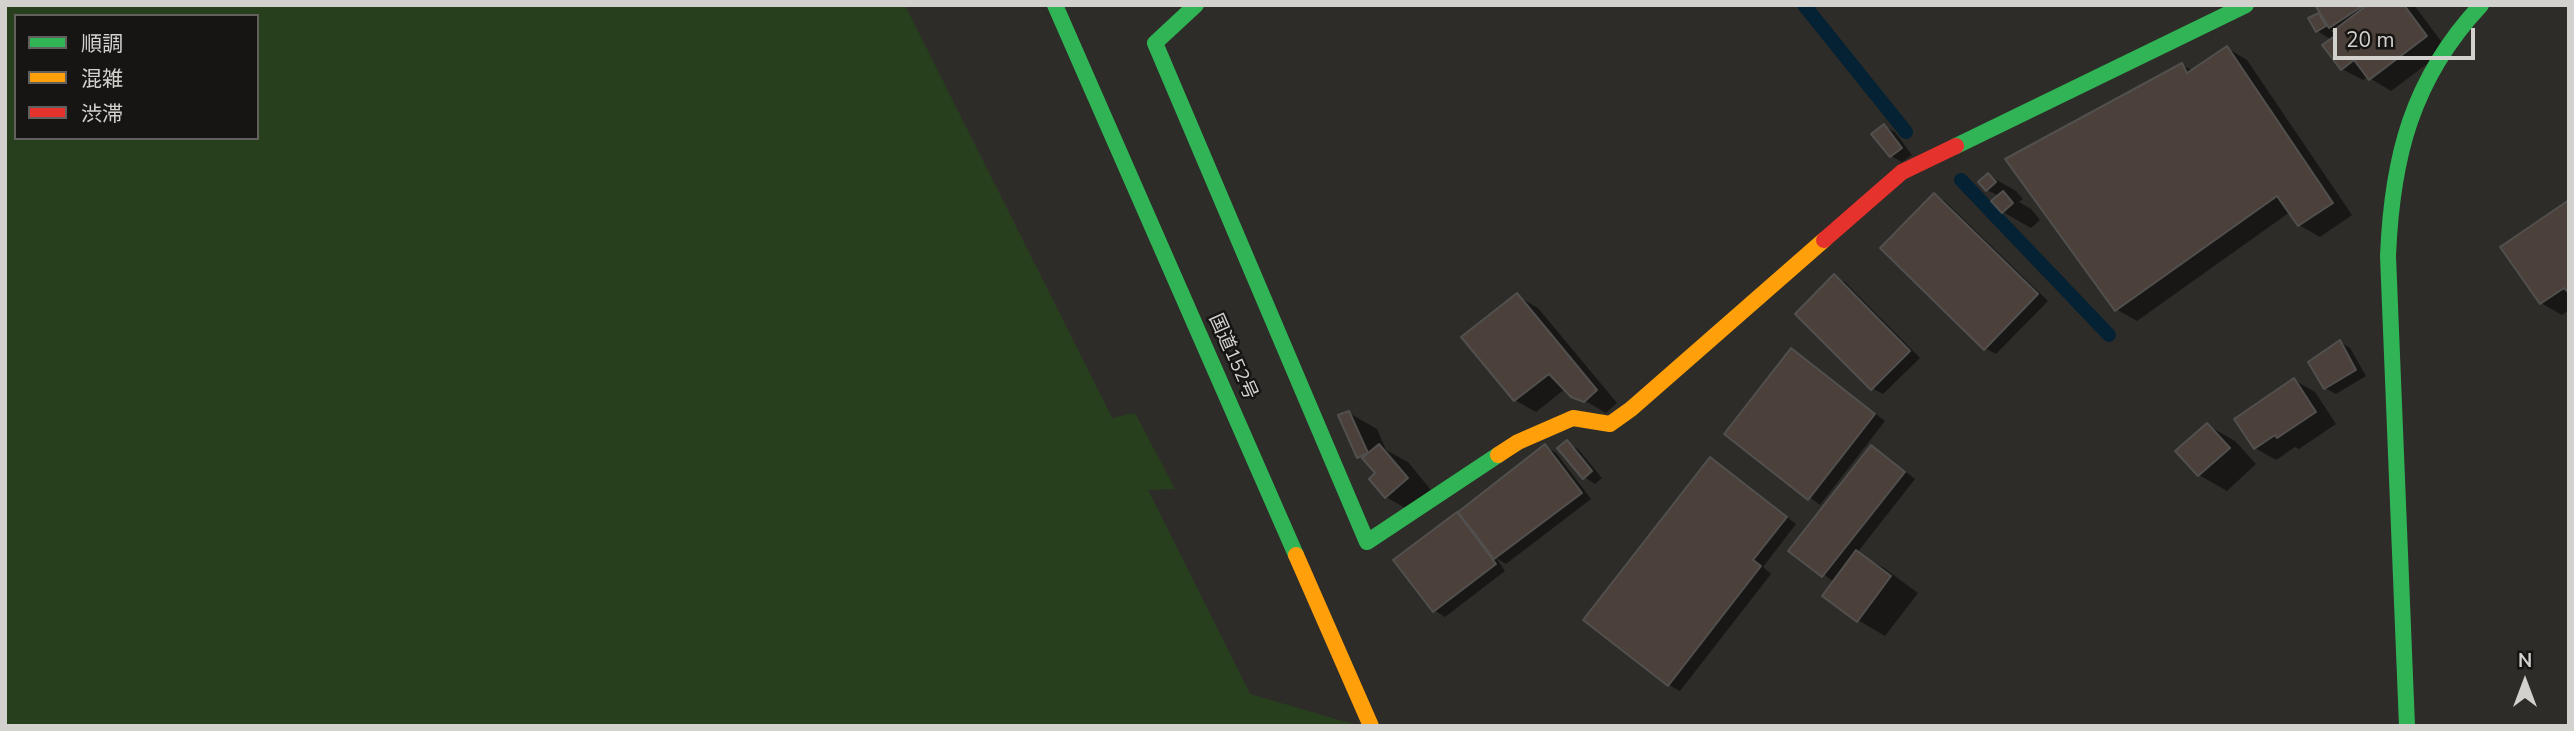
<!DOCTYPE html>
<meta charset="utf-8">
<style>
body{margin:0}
#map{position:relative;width:2574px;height:731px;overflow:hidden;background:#2d2c29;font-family:"Nunito Sans","Noto Sans JP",sans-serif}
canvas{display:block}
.frame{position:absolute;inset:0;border:7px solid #d2d1ce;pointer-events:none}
.legend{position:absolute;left:14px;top:14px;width:245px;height:126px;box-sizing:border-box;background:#161513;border:2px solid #61605e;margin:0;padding:9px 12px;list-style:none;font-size:21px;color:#d2d1ce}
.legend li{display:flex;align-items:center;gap:14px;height:35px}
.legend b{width:35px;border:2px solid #61605e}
.north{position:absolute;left:2490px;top:647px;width:70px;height:70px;-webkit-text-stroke:5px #161513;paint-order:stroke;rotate:0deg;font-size:19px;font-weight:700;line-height:28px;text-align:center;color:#d2d1ce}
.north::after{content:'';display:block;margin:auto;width:24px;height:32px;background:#d2d1ce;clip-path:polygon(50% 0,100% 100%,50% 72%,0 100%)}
.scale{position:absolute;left:2333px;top:28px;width:142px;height:32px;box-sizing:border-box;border:4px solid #d2d1ce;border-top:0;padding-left:9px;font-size:21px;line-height:24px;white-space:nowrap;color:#d2d1ce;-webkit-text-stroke:5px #161513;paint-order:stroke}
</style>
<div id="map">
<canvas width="2574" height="731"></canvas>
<div class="frame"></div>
<ul class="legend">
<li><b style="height:9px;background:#30b455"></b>順調</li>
<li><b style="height:9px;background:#ff9f0a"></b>混雑</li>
<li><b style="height:9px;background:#e5322d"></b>渋滞</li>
</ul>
<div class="north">N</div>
<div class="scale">20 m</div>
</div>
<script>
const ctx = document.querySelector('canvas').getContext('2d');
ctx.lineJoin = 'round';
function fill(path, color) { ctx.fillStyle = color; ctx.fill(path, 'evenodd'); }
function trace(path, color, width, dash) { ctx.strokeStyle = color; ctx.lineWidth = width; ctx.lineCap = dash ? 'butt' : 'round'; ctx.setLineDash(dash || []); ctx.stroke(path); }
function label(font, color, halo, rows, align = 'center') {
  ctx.font = font + ' "Nunito Sans","Noto Sans JP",sans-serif'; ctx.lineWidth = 5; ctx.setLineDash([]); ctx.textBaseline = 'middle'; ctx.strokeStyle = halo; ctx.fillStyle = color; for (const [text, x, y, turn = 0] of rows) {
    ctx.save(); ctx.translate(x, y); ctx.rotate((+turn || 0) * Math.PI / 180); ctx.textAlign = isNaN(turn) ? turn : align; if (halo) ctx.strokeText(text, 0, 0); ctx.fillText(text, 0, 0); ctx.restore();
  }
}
const green = new Path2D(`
 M5,5H905L1112,418L1135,413L1175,489L1148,490L1250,694L1360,726H5ZM16,16H257V138H16Z`);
const shadow = new Path2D(`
 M2317,5H2414L2447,49L2391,91L2368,77L2363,80L2342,69L2332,40L2317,31L2310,19L2322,13Z
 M2227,48L2247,60L2352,215L2320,237L2299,225L2290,212L2137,321L2116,309L2182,65L2193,71Z
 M1884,126L1895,132L1912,155L1902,162L1891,156Z
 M1988,175L2016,191L2023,199L2019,202L2031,209L2040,220L2031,228L2003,212L1999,196L1987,190Z
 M1934,195L1945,201L2048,301L1996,354L1985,348Z
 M2569,202V310L2562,315L2541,303Z
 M1834,276L1845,282L1920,358L1883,394L1872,388Z
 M1517,296L1538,308L1617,403L1606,413L1565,389L1536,412L1515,400L1464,338Z
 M2340,342L2350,348L2366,376L2336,394L2325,388Z
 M1802,357L1885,421L1820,505L1726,434Z
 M2294,380L2315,392L2336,424L2299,449L2295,447L2276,460L2255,448Z
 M1349,413L1377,429L1386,450L1408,462L1435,495L1414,513L1386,497L1377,473L1367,461L1359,456Z
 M2207,425L2235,441L2256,464L2227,491L2199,475L2178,452Z
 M1567,443L1578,449L1602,478L1595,484L1584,477Z
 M1545,446L1556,453L1591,499L1506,564L1496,558L1505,571L1445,617L1434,610L1396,560Z
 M1882,454L1915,479L1857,553L1884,568L1918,593L1885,636L1858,620L1834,582L1791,550Z
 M1710,459L1796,524L1763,567L1771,574L1680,691L1669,685Z`);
const stream = new Path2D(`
 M1804,5L1906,132
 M1961,180L2109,335`);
const building = new Path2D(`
 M2315,5H2364L2329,28Z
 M2367,5H2404L2427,36L2369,80L2354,60L2341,70L2322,45L2336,35L2333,31Z
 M2319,13L2326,26L2316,32L2308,18Z
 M2227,46L2333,203L2298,226L2277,196L2115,311L2005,159L2182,63L2187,73Z
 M1884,124L1902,148L1890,157L1871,134Z
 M1988,173L1996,182L1986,191L1978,182Z
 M2003,191L2013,203L2002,213L1991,201Z
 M1934,193L2038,294L1984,350L1880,248Z
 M2569,200V293L2564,288L2540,304L2500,247Z
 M1834,274L1910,351L1871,390L1795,314Z
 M1517,293L1597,390L1584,402L1571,397L1549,374L1514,401L1461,337Z
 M2340,340L2356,370L2324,389L2308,362Z
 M1791,348L1875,414L1808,500L1724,434Z
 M2294,378L2316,412L2277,438L2275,435L2254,449L2234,419Z
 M1349,411L1368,453L1357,458L1338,415Z
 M2207,423L2230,448L2198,476L2175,451Z
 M1567,440L1592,471L1583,479L1557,448Z
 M1379,444L1408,478L1385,498L1369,479L1375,473L1362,458Z
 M1545,444L1582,493L1494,559L1458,512Z
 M1871,445L1905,472L1822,577L1788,551Z
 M1710,457L1787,517L1753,560L1761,566L1668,686L1583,620Z
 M1457,512L1496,564L1433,612L1393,560Z
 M1856,550L1891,576L1857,622L1822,596Z`);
const fast = new Path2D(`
 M1055,5L1296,555
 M1196,5L1155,43L1367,542L1498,455
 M1956,146L2246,5
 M2407,726L2388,256C2392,157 2412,79 2481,5`);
const slow = new Path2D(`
 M1498,455L1518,442L1573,418L1610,424L1631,409L1824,240
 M1296,555L1371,726`);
const jam = new Path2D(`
 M1824,240L1902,172L1956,146`);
const streetNames = [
 ["国道152号",1232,357,66]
];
fill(green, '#283f1e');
fill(shadow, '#0007');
trace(stream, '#042233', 14);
fill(building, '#4b403a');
trace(building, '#52504e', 2);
trace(fast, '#30b455', 16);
trace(slow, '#ff9f0a', 16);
trace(jam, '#e5322d', 16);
label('19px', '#d2d1ce', '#161513', streetNames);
</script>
